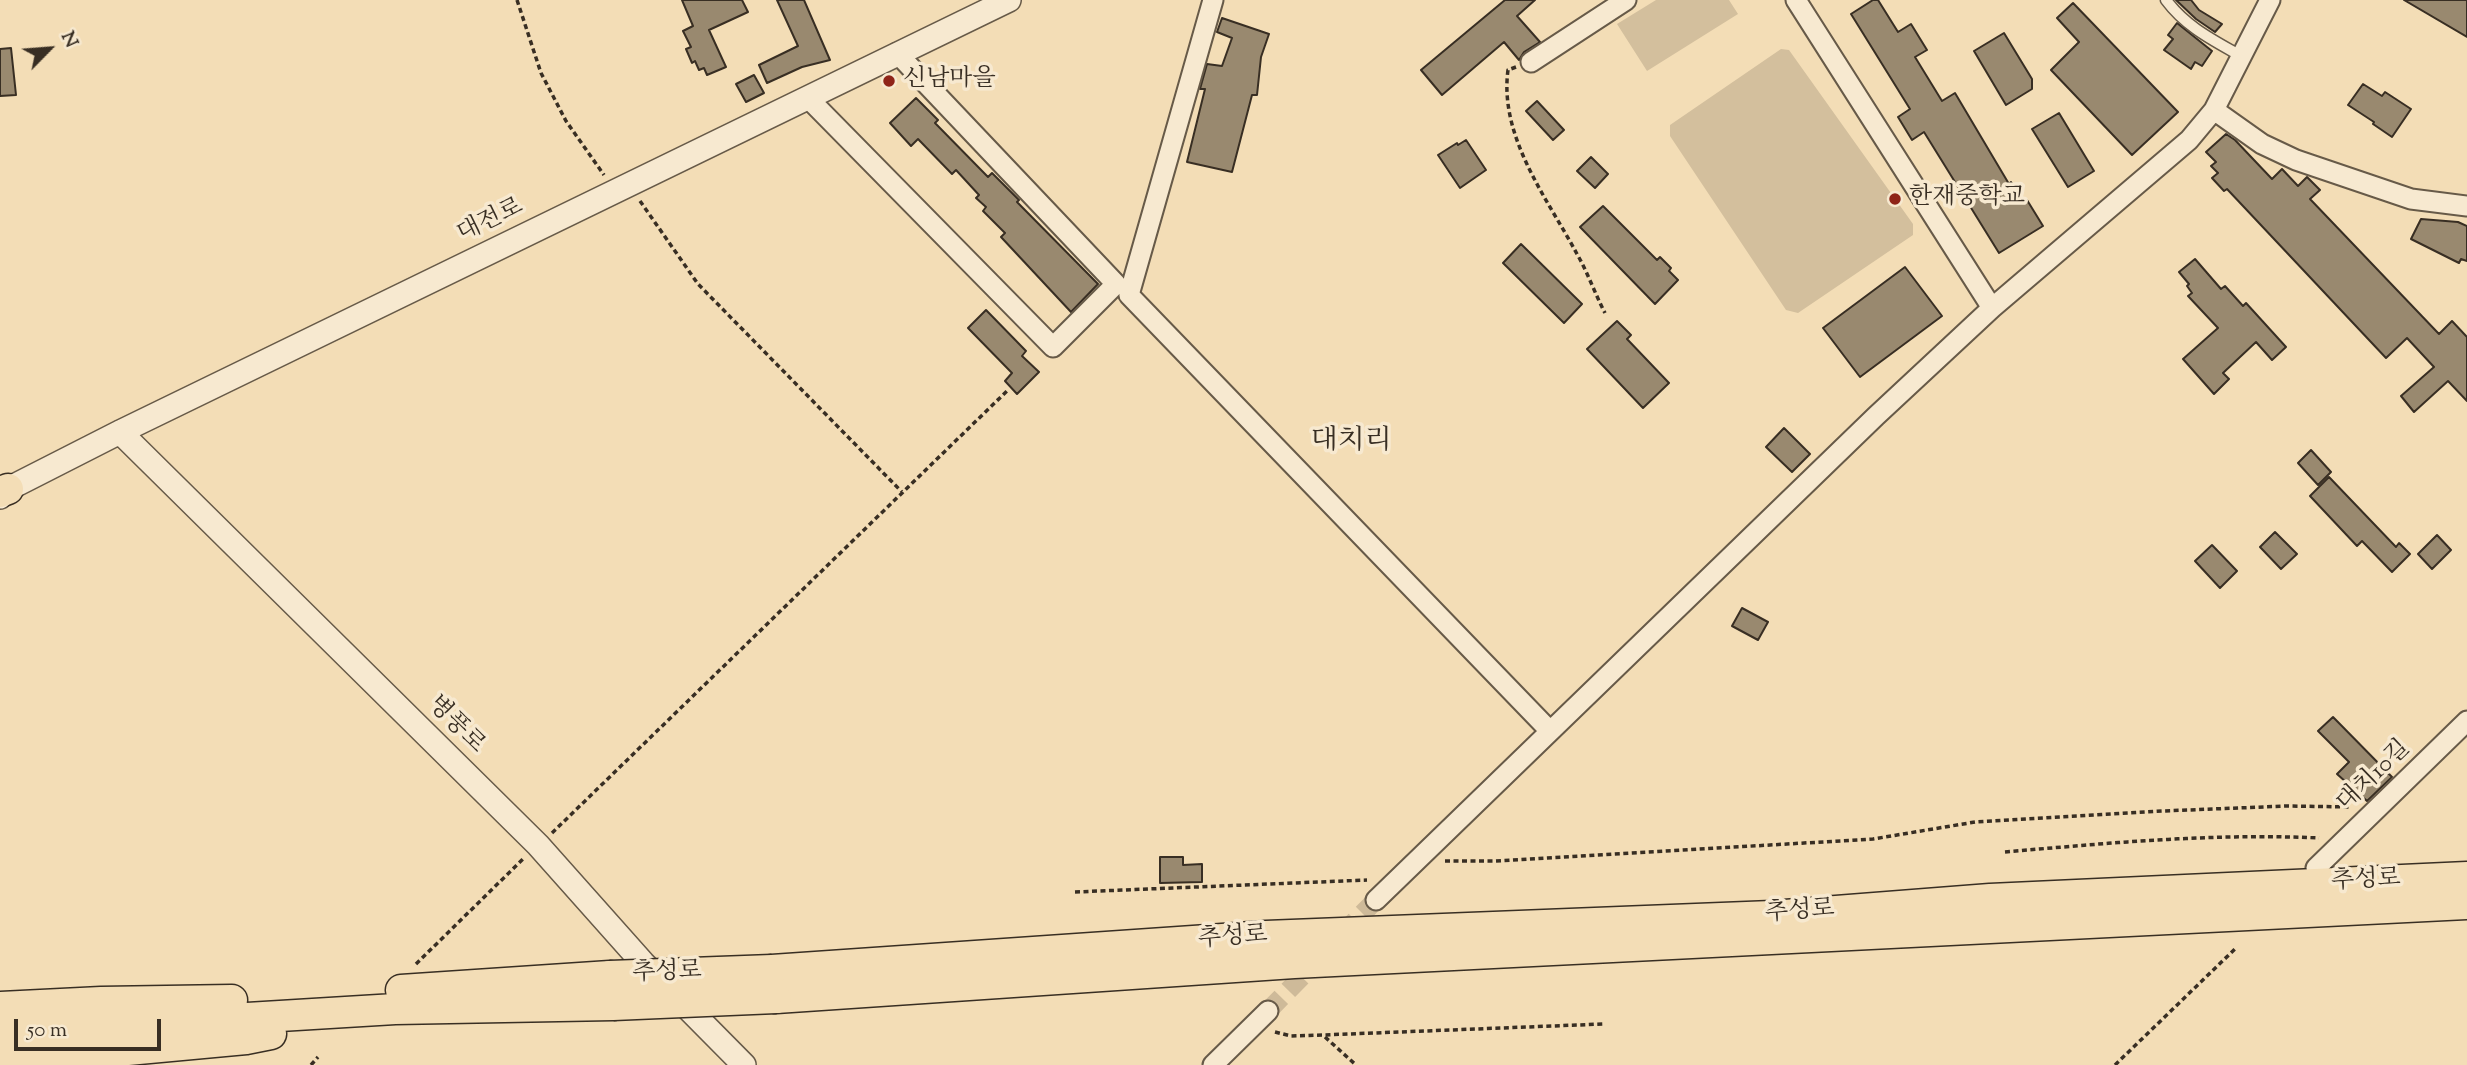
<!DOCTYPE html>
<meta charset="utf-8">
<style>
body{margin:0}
#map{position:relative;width:2467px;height:1065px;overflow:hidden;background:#f3ddb6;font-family:"Sorts Mill Goudy",serif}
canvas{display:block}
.north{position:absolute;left:14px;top:14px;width:70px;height:70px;-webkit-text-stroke:5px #f7e9d0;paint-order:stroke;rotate:65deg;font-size:19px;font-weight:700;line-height:28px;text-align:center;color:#382e23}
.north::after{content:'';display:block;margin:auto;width:24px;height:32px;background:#382e23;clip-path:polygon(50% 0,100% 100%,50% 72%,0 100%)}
.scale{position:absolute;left:14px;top:1019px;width:147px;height:32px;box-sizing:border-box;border:4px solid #382e23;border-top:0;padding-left:9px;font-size:21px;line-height:24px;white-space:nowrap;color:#382e23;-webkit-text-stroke:5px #f7e9d0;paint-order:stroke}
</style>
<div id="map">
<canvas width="2467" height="1065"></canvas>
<div class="north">N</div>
<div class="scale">50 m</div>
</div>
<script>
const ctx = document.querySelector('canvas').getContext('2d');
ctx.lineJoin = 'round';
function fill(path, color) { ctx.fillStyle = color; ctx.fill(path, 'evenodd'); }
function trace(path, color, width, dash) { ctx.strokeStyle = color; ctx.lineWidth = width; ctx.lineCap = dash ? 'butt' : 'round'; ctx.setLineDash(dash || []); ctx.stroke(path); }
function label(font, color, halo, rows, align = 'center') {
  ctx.font = font + ' "Sorts Mill Goudy","Noto Serif KR",serif'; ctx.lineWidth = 7; ctx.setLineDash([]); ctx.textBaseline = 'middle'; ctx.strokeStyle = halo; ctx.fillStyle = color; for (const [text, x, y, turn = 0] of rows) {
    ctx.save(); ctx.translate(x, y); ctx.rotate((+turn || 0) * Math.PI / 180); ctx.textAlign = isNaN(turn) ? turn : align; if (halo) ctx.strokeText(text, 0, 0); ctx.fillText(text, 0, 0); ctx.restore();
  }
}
const green = new Path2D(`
 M1656,0H1729L1738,14L1647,71L1617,24Z
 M1781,49L1789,50L1913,224V235L1798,313L1786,310L1670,136V125Z`);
const building = new Path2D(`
 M682,0H742L748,12L709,30L726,67L707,75L704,68L699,70L695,61L692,63L686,49L691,47L683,31L693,26Z
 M777,0H804L830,60L802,67L767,83L759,65L798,46Z
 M1505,0H1535L1517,16L1540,42L1524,52L1519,60L1504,42L1442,95L1421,70Z
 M1873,0H1878L1898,32L1911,24L1927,50L1915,57L1942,101L1955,93L2009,184L2011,182L2024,202L2027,200L2043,226L1999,253L1924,132L1912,140L1898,117L1910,109L1851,14Z
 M2176,0H2191L2199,10L2222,24L2215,32L2196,19Z
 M2404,0H2467V37Z
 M2073,3L2178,112L2132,155L2051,70L2079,42L2057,18Z
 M1222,18L1269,34L1261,57L1257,95H1252L1232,172L1187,162L1205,89H1200L1207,64L1222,66L1232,38L1217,32Z
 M2177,23L2212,51L2202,66L2195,62L2191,69L2164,50L2173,39L2168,35Z
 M2004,33L2032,79V89L2006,105L1974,51Z
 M11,48L16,95L0,96V49Z
 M754,75L764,93L746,102L736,84Z
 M2363,84L2382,96L2385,92L2411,109L2392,137L2373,124L2374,122L2348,105Z
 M916,98L938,120L935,123L988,177L992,173L1019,200L1017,202L1098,284L1071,312L1001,237L1005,233L983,211L986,207L976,198L979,195L956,170L952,174L918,139L911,146L890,123Z
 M1537,101L1564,130L1553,140L1526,111Z
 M2059,113L2094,171L2068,187L2032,129Z
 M2226,134L2235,140L2272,179L2282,169L2298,186L2307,177L2320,190L2310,199L2439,334L2452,321L2467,337V401L2448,381L2414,412L2401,396L2434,367L2407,338L2386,358L2227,189L2224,191L2212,178L2218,173L2211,166L2216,162L2206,152Z
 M1466,140L1486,170L1460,188L1438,155L1457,143L1458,145Z
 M1591,157L1608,174L1595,188L1577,171Z
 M1603,206L1657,260L1660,257L1671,268L1669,271L1678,280L1655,304L1580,227Z
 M2421,219L2458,222L2467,226V261L2461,259L2459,263L2411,239Z
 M1521,244L1582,304L1564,323L1503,263Z
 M2195,259L2221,289L2225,286L2243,306L2246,303L2286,347L2272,360L2256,342L2223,373L2229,379L2214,394L2183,359L2218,328L2188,296L2192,293L2187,286L2189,284L2179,272Z
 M1905,267L1942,316L1860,377L1823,328Z
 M986,310L1026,351L1022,356L1039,372L1017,394L1005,381L1012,373L968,328Z
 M1617,321L1631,335L1627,339L1669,383L1643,408L1587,349Z
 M1784,428L1810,454L1792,472L1766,447Z
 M2311,450L2331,472L2318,485L2298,463Z
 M2329,477L2396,547L2399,543L2410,554L2392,572L2362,541L2357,546L2310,496Z
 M2275,532L2297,554L2281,569L2260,547Z
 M2437,535L2451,550L2432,569L2418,554Z
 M2212,545L2237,571L2220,588L2195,561Z
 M1742,608L1768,622L1758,640L1732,626Z
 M2333,717L2392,777L2367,801L2337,774L2349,762L2318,731Z
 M1160,857H1183V865L1202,864V882L1160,883Z`);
const minorTunnel = new Path2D(`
 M1342,934L1376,900
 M1268,1011L1319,959`);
const path = new Path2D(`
 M517,0L541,73L566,121L604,175
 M1516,67L1508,70C1499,137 1547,198 1577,254C1588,273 1595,294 1605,313
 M640,201L698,284L902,492
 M552,833L1008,390
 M2005,852C2109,843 2214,833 2319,838
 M1445,861H1495L1873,839L1975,822L2163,811L2287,806L2351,807
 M1075,892L1367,880
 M416,964L523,859
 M1275,1032L1291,1036L1323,1035L1603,1024
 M1325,1037L1356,1065
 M311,1065L318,1057
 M2115,1065L2237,947`);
const service = new Path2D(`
 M2166,0C2186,27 2213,40 2241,56`);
const minor = new Path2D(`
 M1213,0L1129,295L1550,731
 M1796,0L1992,308
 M2270,0L2214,110L2262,144L2296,160L2411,199L2467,206
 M1531,62L1626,0
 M808,98L1053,347L1116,284L897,53
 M2316,868L2467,721
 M1376,900L1876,416L1992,308L2189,140L2214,110
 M1213,1065L1268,1011`);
const tertiary = new Path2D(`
 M120,432L538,845L643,963L744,1065
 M0,497L8,489L120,432L1009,0`);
const primary = new Path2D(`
 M0,492L8,489
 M772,970L1266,936L1772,916L1990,899L2467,877
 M401,990L610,976
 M776,998L1294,963L2467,904
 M0,1007L101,1002L232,1000
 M0,1033L395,1009L613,1005
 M0,1062L246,1039L271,1034`);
const primaryBridge = new Path2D(`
 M610,976L772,970
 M613,1005L776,998`);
const markers = [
 [889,81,7,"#8f2418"],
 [1895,199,7,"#8f2418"]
];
const poiNames = [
 ["신남마을",903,81],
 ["한재중학교",1909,199]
];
const streetNames = [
 ["대전로",491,222,-26],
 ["병풍로",455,726,45],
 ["대치10길",2375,777,-44],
 ["추성로",2366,882,-3],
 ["추성로",1800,913,-4],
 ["추성로",1233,939,-4],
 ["추성로",667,974,-2]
];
const quarterNames = [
 ["대치리",1351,443]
];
fill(green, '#d3bf9d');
fill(building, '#99896f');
trace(building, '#382e23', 2);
trace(minorTunnel, '#ceba99', 19, [19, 10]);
trace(service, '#675a48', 13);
trace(minor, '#675a48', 23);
trace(tertiary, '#675a48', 26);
trace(primary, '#382e23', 33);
trace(path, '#382e23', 3.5, [5, 3.5]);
trace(service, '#f7e9d0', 10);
trace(minor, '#f7e9d0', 19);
trace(tertiary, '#f7e9d0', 23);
trace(primary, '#f3ddb6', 30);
trace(primaryBridge, '#382e23', 33, []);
trace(primaryBridge, '#f3ddb6', 30);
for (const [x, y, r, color] of markers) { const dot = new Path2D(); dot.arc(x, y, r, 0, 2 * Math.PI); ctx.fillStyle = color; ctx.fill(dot); trace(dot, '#f7e9d0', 2.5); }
label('24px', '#382e23', '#f7e9d0', poiNames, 'left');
label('24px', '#382e23', '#f7e9d0', streetNames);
label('28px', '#382e23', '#f7e9d0', quarterNames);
</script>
